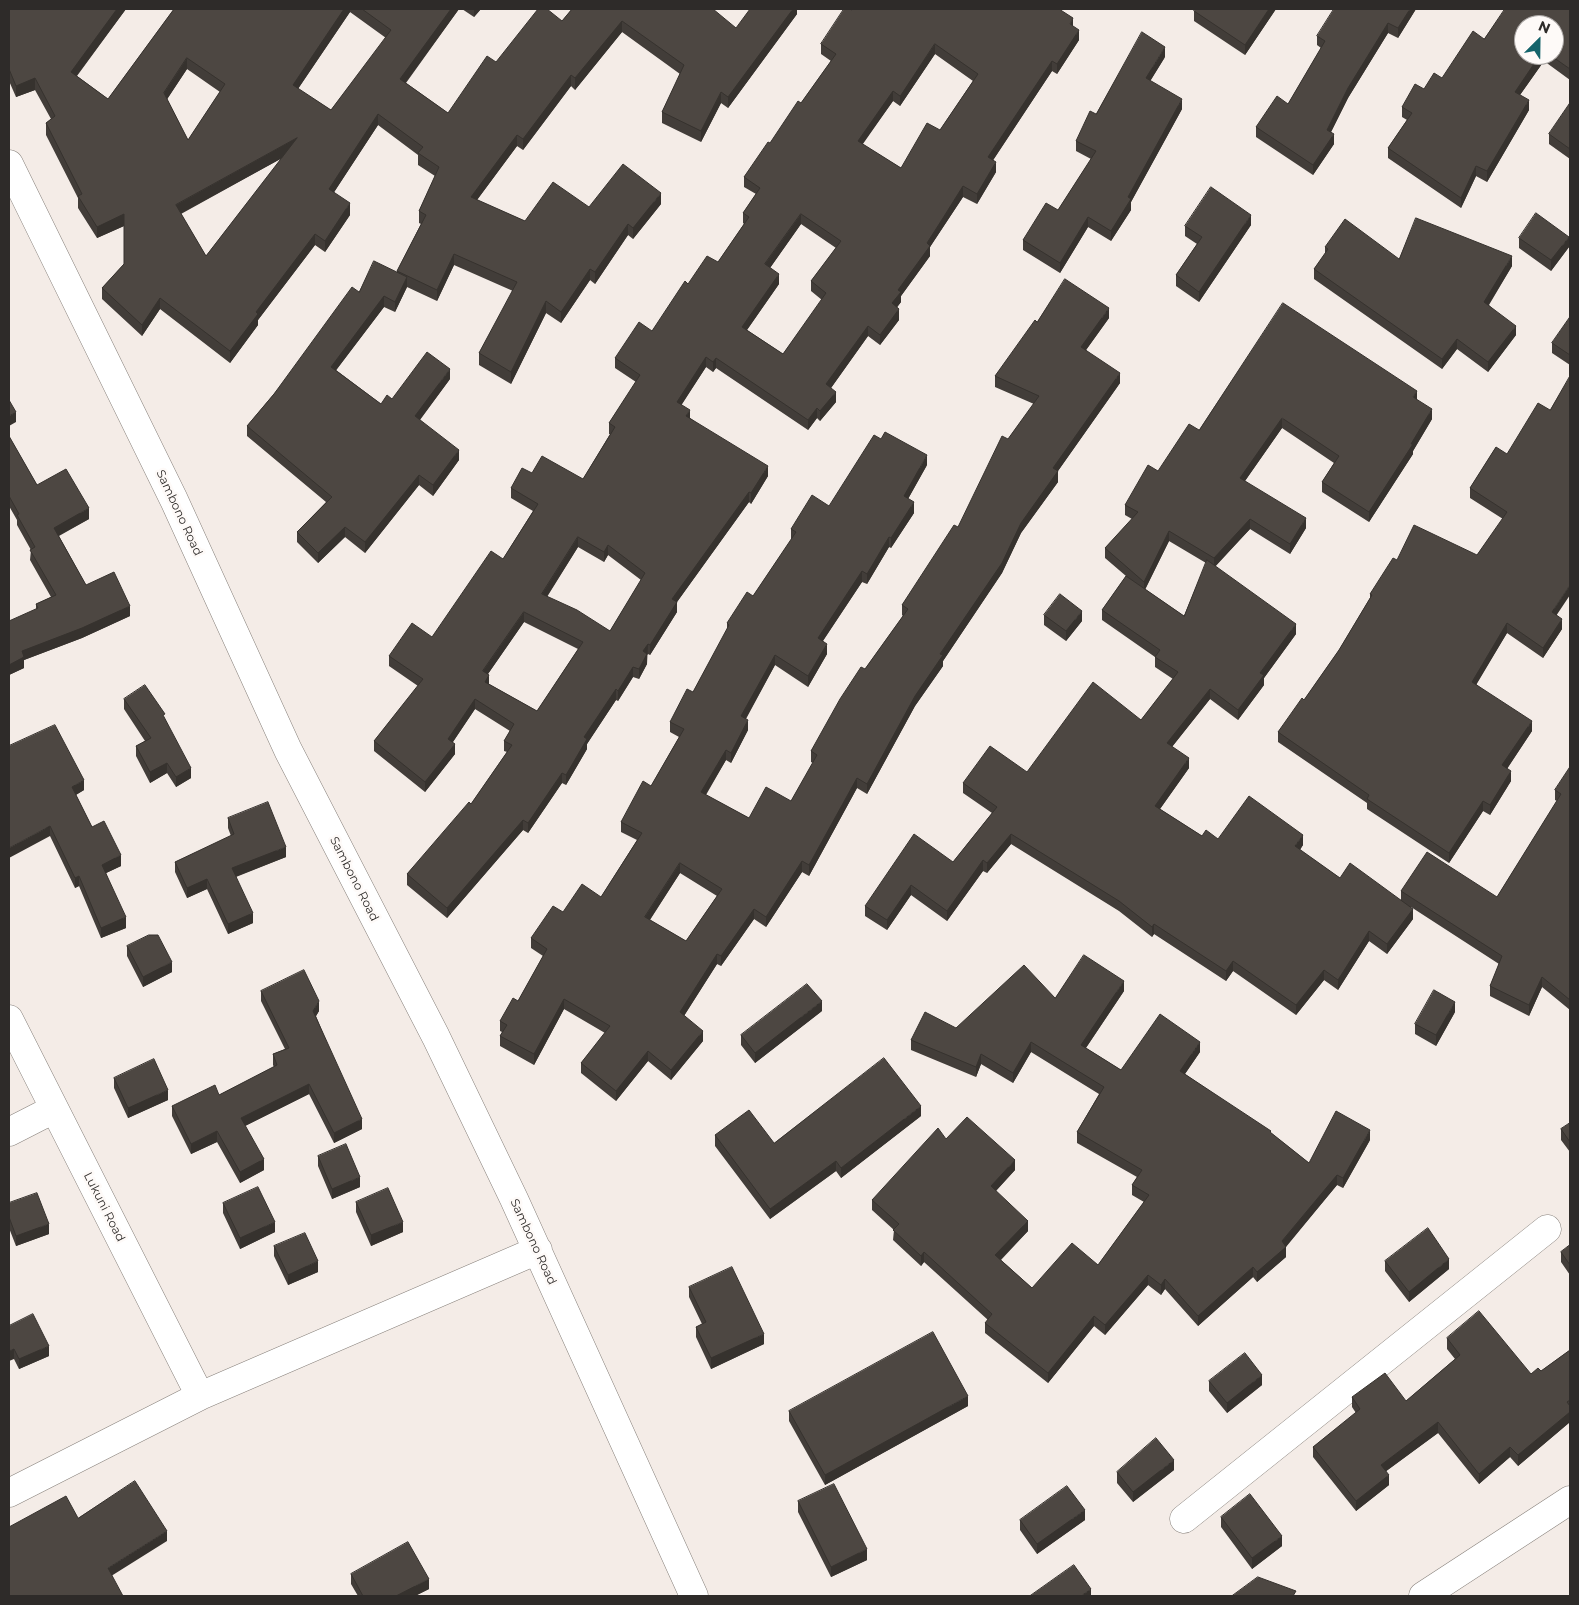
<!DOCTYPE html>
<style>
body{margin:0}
#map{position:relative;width:1579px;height:1605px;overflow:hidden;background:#f4ece7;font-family:Montserrat,sans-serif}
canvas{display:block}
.frame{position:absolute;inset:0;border:10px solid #2e2b29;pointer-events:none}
.north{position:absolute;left:1514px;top:15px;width:50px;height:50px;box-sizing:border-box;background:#fefaf8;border:1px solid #aba7a5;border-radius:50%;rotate:23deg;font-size:14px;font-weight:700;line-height:20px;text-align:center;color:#2e2b29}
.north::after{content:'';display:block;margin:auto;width:18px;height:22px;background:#15646b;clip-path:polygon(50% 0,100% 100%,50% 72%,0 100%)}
</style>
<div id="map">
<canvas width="1579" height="1605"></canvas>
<div class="frame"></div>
<div class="north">N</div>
</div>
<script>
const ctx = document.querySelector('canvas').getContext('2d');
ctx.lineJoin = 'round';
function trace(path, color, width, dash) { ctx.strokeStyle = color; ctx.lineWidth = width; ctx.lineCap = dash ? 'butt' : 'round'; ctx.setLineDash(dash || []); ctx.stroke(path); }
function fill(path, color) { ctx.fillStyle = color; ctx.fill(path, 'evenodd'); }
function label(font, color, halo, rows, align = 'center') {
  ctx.font = font + ' Montserrat,sans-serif'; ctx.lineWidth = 5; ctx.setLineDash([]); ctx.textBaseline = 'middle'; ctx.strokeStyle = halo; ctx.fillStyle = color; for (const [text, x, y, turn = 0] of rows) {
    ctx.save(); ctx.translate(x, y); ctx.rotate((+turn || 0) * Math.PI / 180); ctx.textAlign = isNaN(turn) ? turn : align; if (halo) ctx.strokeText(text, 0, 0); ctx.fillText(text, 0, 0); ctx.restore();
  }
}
const minor = new Path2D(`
 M9,164L174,500L288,750L436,1037L514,1199L694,1596
 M9,1019L200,1396
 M9,1132L54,1109
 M9,1493L200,1396L538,1250
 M1184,1519L1547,1229
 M1423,1596L1570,1500`);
const wall = new Path2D(`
 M9,9H126L77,76L108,99L174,9H459L406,83L448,113L496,62L562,21L572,9L736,28L797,9V14L728,108L721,103L701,142L662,123V112L680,74L622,32L575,90L571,86L523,150L517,146L477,200L525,221L589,207L661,204L633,239L628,235L595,284L590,280L561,323L546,313L511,384L479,365V353L513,291L454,265L437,301L407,287L395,312L384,307L336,370L381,404L392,399L450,379L420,420L459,460L433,496L419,485L365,553L345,537L318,563L297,542V532L326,502L247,436V426L359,292L397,273V271L421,224L419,223V211L435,176L418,165V155L378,125L334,192L350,215L325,252L315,245L258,320V325L230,363L160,309L142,336L102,299V288L124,264V226L97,238L78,208V198L46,135V123L51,119L35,90L16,97L9,81ZM350,12L386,38L331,110L298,89ZM187,69L220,92L188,140L167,99ZM282,158L206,256L181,214Z
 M462,9H481L474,17Z
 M1276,9L1245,55L1194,21V11Z
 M1416,9L1398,38L1388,33L1348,98L1331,132L1334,144L1313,175L1256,137V127L1288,104L1321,48L1317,45V36Z
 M1570,9V80L1544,61L1520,95L1529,110L1487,182L1476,176L1461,208L1388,158V148L1407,120L1402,117V107L1424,89L1442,78L1484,39ZM1554,25V55H1524Z
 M852,10L1073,27L1079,40L1057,74L1052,71L993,160L996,172L977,204L963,197L930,247V256L901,296V302L897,307L899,320L880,345L868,336L831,388L836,402L820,421L817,418L808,430L716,368L713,372L706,367L681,405L690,418L768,476L751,504L749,502L677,602V612L650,655L648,654L647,655V664L639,679L633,677L618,701L616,700L587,744V749L566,785L562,783L528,833L523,830L447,918L407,885V874L471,804L507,752L504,751V741L510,731L475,709L453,742L455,754L425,792L374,751V741L418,686L389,666V656L432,637L503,559L533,511L511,498V488L532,473L583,479L610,434H609V423L636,382L615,368V358L652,331L688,284L718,262L744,224L743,223V213L756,194L744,187V177L801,103L831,61L821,54V44ZM935,54L973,81L940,130L901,168L862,144L893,101L900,106ZM801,224L836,248L811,281V291L822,300L783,354L747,330L779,284L770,268ZM578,547L604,562L608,555L641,580L610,631L547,597ZM524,622L578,649L537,711L489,684L488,674Z
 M1165,57L1150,81L1182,109L1131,202V210L1111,241L1088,227L1060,273L1023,250V240L1058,210L1091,159L1076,151V141L1096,114Z
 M1570,103V159L1549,144V134Z
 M1251,225L1199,302L1176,286V275L1197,244L1185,236V226Z
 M1519,238L1569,247L1551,271L1519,248Z
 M1325,247L1399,259L1512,266L1489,305L1516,335L1488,372L1457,349L1442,369L1314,279V269L1325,254Z
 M1570,317V365L1552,353V343Z
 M1109,318L1086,350L1120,383L1058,471V482L1021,533L1002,573L943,661V666L915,706L867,794L857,788L809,876L802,872L766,927L754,919L721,966L717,964L684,1016L703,1041L671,1080L648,1061L616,1101L581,1073V1063L605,1033L564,1009L534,1065L500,1046V1036L502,1032L500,1031V1021L518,1001L543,956L531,948V938L563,912L601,897L637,840L621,832V822L651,786L679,737L670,732V722L693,692L727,630V623L753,596L791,540V529L829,506L927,465L908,499L914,513L891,548L889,547L867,584L862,582L823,641L827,654L808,687L775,665L746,719L748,730L731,763L726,760L706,795L749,818L791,801L813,763L811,762V751L865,669L903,616L902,615V605L958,527L1008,439L1034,404L995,387V376L1037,322ZM680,873L717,896L686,941L650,920Z
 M1417,400L1432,419L1413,451V454L1369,522L1322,492V482L1334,463L1282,428L1245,481L1306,528L1290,554L1250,529L1215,566L1296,634L1264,678V685L1238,720L1210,699L1172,747L1189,768L1160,809L1202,836L1218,839L1303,845L1300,850L1340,878L1401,900V891L1497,897L1557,801L1555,800V790L1570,767V1010L1542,987L1529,1016L1490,996V986L1499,964L1411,907L1413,919L1387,954L1369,941L1338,990L1324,980L1296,1015L1233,971L1226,981L1154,934L1152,937L1119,911L1011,844L987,873L983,871L947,921L911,895L887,930L865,916V906L953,862L992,813L963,793V783L1027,772L1141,720L1173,679L1155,667V657L1102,620V610L1126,576L1105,558V548L1132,519L1125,515V505L1199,430ZM1169,541L1206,563L1184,616L1145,589Z
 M9,436L37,485L89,519L59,536L86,585L130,616L82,638L24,660V668L9,675L36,609V604L51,597L30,560L31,550L17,525V520L9,506Z
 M1496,447L1562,629L1543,658L1507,633L1476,684L1532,731L1507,769L1511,781L1490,815L1483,811L1449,863L1367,809V803L1278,742V732L1304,700L1339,650L1370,598V594L1397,560L1477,555L1503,519L1470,498V488Z
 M1044,615L1082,621L1066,641L1044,625Z
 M124,699L165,719L191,778L176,787L167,773L150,783L136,756V746L145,741L124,709Z
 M9,746L84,790L76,795L92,827L121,866L106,873L126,928L101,938L79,886L75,888L50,836Z
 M228,818L286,857L236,877L253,923L228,934L207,889L187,898L175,872V862L231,836L228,828Z
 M127,946L172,972L143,987L127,956Z
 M261,991L319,1011L316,1016L362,1129L334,1143L309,1094L245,1126L264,1170L240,1183L217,1142L191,1154L172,1116V1106L219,1095L274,1067L273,1065V1054L285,1049L261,1001Z
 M1124,991L1086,1048L1121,1070L1200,1052L1185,1074L1271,1133L1309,1163L1370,1140L1343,1188L1337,1185L1286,1246V1257L1257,1282L1253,1277L1198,1326L1165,1289L1161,1295L1148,1285L1105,1335L1094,1326L1048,1383L985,1333V1323L988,1320L924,1262L921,1266L893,1240L894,1230L872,1210V1200L946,1139L1015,1170L996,1191L1028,1231L1001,1260L1032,1288L1098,1265L1144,1202L1132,1195V1185L1137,1177L1077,1143V1132L1099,1094L1031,1052L1013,1083L981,1064L976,1077L911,1050V1040L956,1028L1055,998Z
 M822,1011L755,1063L741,1045V1035Z
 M1455,1012L1436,1046L1415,1034V1024Z
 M114,1078L168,1100L128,1118L114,1088Z
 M921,1116L841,1178L836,1171L770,1219L715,1146V1135L774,1143Z
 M1570,1123V1152L1561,1140V1129Z
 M318,1156L360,1187L332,1199L318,1166Z
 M356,1202L403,1232L371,1246L356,1212Z
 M9,1203L49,1234L16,1246L9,1228Z
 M223,1203L275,1232L240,1249L223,1213Z
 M1570,1245V1275L1561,1262V1252Z
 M274,1246L318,1272L288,1285L274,1256Z
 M1385,1261L1449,1269L1409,1302L1385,1271Z
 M689,1287L764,1344L711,1369L696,1337V1327L702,1324L689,1297Z
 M9,1326L49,1356L19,1369L14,1359Z
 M1447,1338L1531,1374L1541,1371L1570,1350V1422L1518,1466L1510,1457L1479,1484L1438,1433L1386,1471L1389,1485L1356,1511L1313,1457V1447L1356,1413L1352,1407V1397L1406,1401L1455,1359L1447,1349Z
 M1209,1381L1262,1385L1227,1413L1209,1391Z
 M968,1406L825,1485L789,1421V1411Z
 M1174,1470L1133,1502L1117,1483V1472Z
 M798,1501L867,1560L831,1577L798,1512Z
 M1221,1517L1282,1546L1252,1569L1221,1527Z
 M1020,1520H1085L1037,1554L1020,1530Z
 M351,1574L429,1589L415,1596H358L351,1584Z`);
const shadedWall = new Path2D(`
 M117,9H126L71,83V72Z
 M344,9H350V12L293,96V85Z
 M451,9H459L400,90V79Z
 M474,9H481L474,17Z
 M793,9H797V14L728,108V97Z
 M1269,9H1276L1245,55V45Z
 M1410,9H1416L1398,38V28Z
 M1073,18V28L1070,24Z
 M622,21V32L575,90V78Z
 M1388,23V33L1348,98L1327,140V130L1348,88Z
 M1079,30V40L1057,74V64Z
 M935,44V54L900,106V96Z
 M1165,47V57L1146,88V78Z
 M1540,55H1544V61L1515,102V92Z
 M187,58V69L164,104V93Z
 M1052,61V71L988,168V157Z
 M571,75V86L523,150V139Z
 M35,78V90L16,97V86Z
 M893,91V101L858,151V141Z
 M721,92V103L701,142V131Z
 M1182,99V109L1131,202V210L1111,241V231L1128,197Z
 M1529,100V110L1487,182V171Z
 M378,114V125L329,200V189Z
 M1334,134V144L1313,175V165Z
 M517,135V146L471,208V197Z
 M297,138V150L176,216V205Z
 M996,162V172L977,204V194Z
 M1476,166V176L1461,208V198Z
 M963,186V197L930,247V256L901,296V302L892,314V303L898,290Z
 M661,193V204L633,239V228Z
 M350,203V215L325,252V241Z
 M124,214V226L97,238V227Z
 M801,214V224L765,275V264Z
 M1251,215V225L1199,302V292Z
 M1088,217V227L1060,273V263Z
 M628,224V235L595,284V272Z
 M315,234V245L258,320V325L230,363V351L256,312Z
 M1569,237V247L1551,271V260Z
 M454,254V265L437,301V290Z
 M1512,256V266L1484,312V302Z
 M590,269V280L561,323V312Z
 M779,274V284L742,337V327Z
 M407,277V287L395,312V302Z
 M384,296V307L331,377V367Z
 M160,298V309L142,336V325Z
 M546,301V313L511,384V372Z
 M1109,308V318L1081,357V347Z
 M899,309V320L880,345V335Z
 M868,326V336L826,395V384Z
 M1516,326V335L1488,372V362Z
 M1457,339V349L1442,369V359Z
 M706,357V367L677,412V402Z
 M716,358V368L713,372V362Z
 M450,369V379L415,426V416Z
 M1120,373V383L1053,478V468Z
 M1417,391V401L1413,397Z
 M836,392V402L820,421V411Z
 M817,408V418L808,430V420Z
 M1432,409V419L1413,451V454L1369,522V512Z
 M690,410V420L686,416Z
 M16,412V422L9,426V416Z
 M1282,418V428L1240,488V478Z
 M459,450V460L433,496V485Z
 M927,455V465L904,506V496Z
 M768,466V476L751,504V493Z
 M1058,471V482L1021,533L1002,573L943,661V666L915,706L867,794V784L915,696L1021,523Z
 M419,475V485L365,553V542Z
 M749,492V502L677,602V612L650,655V645L672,599Z
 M914,502V513L891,548V538Z
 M89,508V519L54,538V528Z
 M1306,518V528L1290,554V544Z
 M1250,519V529L1214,568V558Z
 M345,527V537L318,563V553Z
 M1169,531V541L1144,592V582Z
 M578,537V547L542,604V594Z
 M889,537V547L867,584V574Z
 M608,545V555L604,562V552Z
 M862,571V582L818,648V638Z
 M1570,585V595L1552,622V612Z
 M130,606V616L82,638L24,660V668L9,675V665L22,651Z
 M1082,611V621L1066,641V631Z
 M524,612V622L483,681V671Z
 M1562,619V629L1543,658V648Z
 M1507,623V633L1472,692V682Z
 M1296,624V634L1264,678V685L1238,720V710L1260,673Z
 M648,644L647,664L639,679V669L643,651Z
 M827,644V654L808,687V676Z
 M775,655V665L741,727V716Z
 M633,667V677L618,701V691Z
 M489,675V685L485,682Z
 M616,689V700L587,744V749L566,785V775L584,737Z
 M1210,689V699L1167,753V743Z
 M475,699V709L448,749V739Z
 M748,720V730L731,763V753Z
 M1532,721V731L1502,776V765Z
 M455,744V754L425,792V782Z
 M726,750V760L701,802V792Z
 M1189,758V768L1155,816V806Z
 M167,763V773L150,783V772Z
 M191,768V778L176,787V777Z
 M1511,771V781L1490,815V805Z
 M562,773V783L528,833V823Z
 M857,778V788L809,876V865Z
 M84,780V790L72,797V787Z
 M1483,801V811L1449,863V853Z
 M523,820V830L447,918V908Z
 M50,826V836L9,858V848Z
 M1011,834V844L987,873V863Z
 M1303,835V845L1295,856V846Z
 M286,847V857L232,878V868Z
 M121,855V866L102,875V865Z
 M983,860V871L947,921V911Z
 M802,861V872L766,927V917Z
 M680,863V873L645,927V917Z
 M79,876V886L75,888V878Z
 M207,879V889L187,898V888Z
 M911,885V895L887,930V920Z
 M754,909V919L721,966V956Z
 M1413,909V919L1387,954V944Z
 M253,913V923L228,934V924Z
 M126,917V928L101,938V928Z
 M1154,924V934L1152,937V927Z
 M1369,931V941L1338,990V980Z
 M717,954V964L680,1022V1012Z
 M1233,961V971L1226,981V971Z
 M172,962V972L143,987V977Z
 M1324,970V980L1296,1015V1005Z
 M1542,977V987L1529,1016V1005Z
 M1124,981V991L1081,1055V1045Z
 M564,999V1009L534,1065V1054Z
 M319,1001V1011L313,1021V1011Z
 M822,1001V1011L755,1063V1053Z
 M1455,1002V1012L1436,1046V1035Z
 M703,1031V1041L671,1080V1070Z
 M1031,1042V1052L1013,1083V1073Z
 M1200,1042V1052L1180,1081V1071Z
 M648,1051V1061L616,1101V1091Z
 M981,1054V1064L976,1077V1067Z
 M309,1084V1094L241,1128V1118Z
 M168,1090V1100L128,1118V1108Z
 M921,1106V1116L841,1178V1168Z
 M362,1119V1129L334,1143V1133Z
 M1370,1130V1140L1343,1188V1178Z
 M217,1131V1142L191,1154V1144Z
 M264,1159V1170L240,1183V1172Z
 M1015,1160V1170L991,1196V1186Z
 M836,1161V1171L770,1219V1209Z
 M1337,1175V1185L1286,1247V1257L1257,1282V1272Z
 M360,1177V1187L332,1199V1189Z
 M1028,1221V1231L995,1265V1255Z
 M275,1222V1232L240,1249V1238Z
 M403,1222V1232L371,1246V1235Z
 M49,1224V1234L16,1246V1236Z
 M924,1252V1262L921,1266V1256Z
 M1449,1259V1269L1409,1302V1292Z
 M318,1261V1272L288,1285V1275Z
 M1253,1267V1277L1198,1326V1316Z
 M1148,1275V1285L1105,1335V1325Z
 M1165,1279V1289L1161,1295V1285Z
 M1094,1316V1326L1048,1383V1373Z
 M764,1334V1344L711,1369V1358Z
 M49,1346V1356L19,1369V1359Z
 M14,1349V1359L9,1361V1351Z
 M1262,1375V1385L1227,1413V1403Z
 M968,1396V1406L825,1485V1475Z
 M1570,1412V1422L1518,1466V1455Z
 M1438,1422V1433L1381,1475V1465Z
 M1510,1447V1457L1479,1484V1474Z
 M1174,1460V1470L1133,1502V1492Z
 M1389,1475V1485L1356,1511V1501Z
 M1085,1510V1520L1037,1554V1544Z
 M167,1531V1541L108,1578V1568Z
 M1282,1536V1546L1252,1569V1558Z
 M867,1549V1560L831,1577V1567Z
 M429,1579V1589L415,1596H396Z
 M1091,1589V1596H1081Z`);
const building = new Path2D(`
 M9,9H117L71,72L108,99L174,9H344L293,85L331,110L391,30L362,9H451L400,79L448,113L487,56L496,62L538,9H547L562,21L572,9H713L736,28L750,9H793L728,97L721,92L701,131L662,112L684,65L622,21L575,78L571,75L523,139L517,135L471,197L525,221L553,182L589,207L623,164L661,193L633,228L628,224L595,272L590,269L561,312L546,301L511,372L479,353L517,282L454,254L437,290L397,271L426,215L419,211L439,167L418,153L423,147L378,114L329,189L350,203L325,241L315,234L256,312L258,314L230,351L160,298L142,325L102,288L124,264V214L97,227L78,196L82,194L46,123L55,116L35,78L16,86L9,69ZM187,58L225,84L188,140L164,93ZM297,138L206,256L176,205Z
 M844,9H850L852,10L853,9H1059L1073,18L1070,24L1079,30L1057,64L1052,61L988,157L996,162L977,194L963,186L943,218L927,243L930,246L898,290L901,292L892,303L899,309L880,335L868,326L826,384L836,392L820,411L817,408L808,420L716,358L713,362L706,357L677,402L690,410L686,416L768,466L751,493L749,492L672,599L677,602L650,645L648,644L643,651L647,654L639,669L633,667L618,691L616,689L584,737L587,739L566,775L562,773L528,823L523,820L447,908L407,874L469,802L471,804L512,745L504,741L514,724L475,699L448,739L455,744L425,782L374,741L423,679L389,656L412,623L432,637L491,551L503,559L538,504L511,488L522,468L532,473L542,456L583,479L615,427L609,423L640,375L615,358L639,322L652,331L685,281L688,284L707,256L718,262L749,217L743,213L760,188L744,177L768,142L770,143L798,101L801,103L836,54L821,44ZM935,44L978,74L940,130L927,123L901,168L858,141L893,91L900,96ZM801,214L841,241L811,281L826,293L783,354L742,327L779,274L765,264ZM578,537L604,552L608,545L645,573L610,631L577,610L542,594ZM524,612L583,642L537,711L485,682L489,675L483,671Z
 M1195,9H1269L1245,45L1194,11Z
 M1334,9H1410L1398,28L1388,23L1348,88L1327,130L1334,134L1313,165L1256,127L1277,96L1288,104L1325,41L1317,36Z
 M1505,9H1570V69L1550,55H1554V25H1524V55H1540L1515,92L1529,100L1487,171L1476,166L1461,198L1388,148L1412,113L1402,107L1415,84L1424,89L1434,73L1442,78L1473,31L1484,39Z
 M1142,32L1165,47L1146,78L1182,99L1128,197L1131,199L1111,231L1088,217L1060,263L1023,240L1046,203L1058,210L1096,151L1076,141L1090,111L1096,114Z
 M1570,103V149L1549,134Z
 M1211,187L1251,215L1199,292L1176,275L1202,237L1185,226Z
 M1536,213L1569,237L1551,260L1519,238Z
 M1416,218L1512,256L1484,302L1516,326L1488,362L1457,339L1442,359L1314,269L1328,249L1325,247L1345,219L1399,259Z
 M374,261L407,277L395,302L384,296L331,367L381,404L387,395L392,399L427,352L450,369L415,416L459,450L433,485L419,475L365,542L345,527L318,553L297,532L332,497L247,426L274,394L352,287L359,292Z
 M1065,279L1109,308L1081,347L1120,373L1053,468L1058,471L1021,523L1002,563L940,654L943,655L915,696L867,784L857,778L809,865L802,861L766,917L754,909L721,956L717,954L680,1012L703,1031L671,1070L648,1051L616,1091L581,1063L610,1026L564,999L534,1054L500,1036L507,1025L500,1021L513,998L518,1001L547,949L531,938L553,906L563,912L582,884L601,897L642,833L621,822L643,781L651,786L684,729L670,722L687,689L693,692L729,625L727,623L747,592L753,596L796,532L791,529L812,495L829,506L874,435L881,439L885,432L927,455L904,496L914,502L891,538L889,537L867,574L862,571L818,638L827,644L808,676L775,655L741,716L748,720L731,753L726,750L701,792L749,818L766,787L791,801L817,755L811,751L840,699L861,667L865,669L908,609L902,605L954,525L958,527L1002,436L1008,439L1039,396L995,376L1035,320L1037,322ZM680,863L722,889L686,941L645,917Z
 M1283,303L1417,391L1413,397L1432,409L1411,444H1413L1369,512L1322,482L1339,456L1282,418L1240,478L1306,518L1290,544L1250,519L1214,558L1169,531L1144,582L1105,548L1138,512L1125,505L1148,465L1158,471L1189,424L1199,430Z
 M1570,317V355L1552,343Z
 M1570,376V585L1552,612L1562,619L1543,648L1507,623L1472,682L1532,721L1502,765L1511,771L1490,805L1483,801L1449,853L1367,799L1369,795L1278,732L1302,698L1304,700L1339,650L1372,595L1370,594L1393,558L1397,560L1414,525L1477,555L1507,512L1470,488L1496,447L1507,454L1538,403L1550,410Z
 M9,400L16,412L9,416Z
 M9,436L37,485L66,469L89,508L54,528L86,585L114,572L130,606L82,628L22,651L24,657L9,665V621L38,608L36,604L56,595L30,550L35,547L17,515L19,514L9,496Z
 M1207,560L1296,624L1260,673L1264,675L1238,710L1210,689L1167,743L1189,758L1155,806L1202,836L1206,830L1218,839L1249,796L1303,835L1295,846L1340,878L1350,863L1413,909L1387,944L1369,931L1338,980L1324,970L1296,1005L1233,961L1226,971L1154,924L1152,927L1119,901L1011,834L987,863L983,860L947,911L911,885L887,920L865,906L914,834L953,862L997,807L963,783L990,746L1027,772L1093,682L1141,720L1178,672L1155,657L1160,650L1102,610L1126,576L1184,616Z
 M1060,594L1082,611L1066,631L1044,615Z
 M145,685L165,714L163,715L191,768L176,777L167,763L150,772L136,746L151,738L124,699Z
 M55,725L84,780L72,787L92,827L104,821L121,855L102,865L126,917L101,928L79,876L75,878L50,826L9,848V746Z
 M1570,767V1000L1542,977L1529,1005L1490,986L1502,956L1401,891L1427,852L1497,897L1561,794L1555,790Z
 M268,802L286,847L232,868L253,913L228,924L207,879L187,888L175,862L234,834L228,818Z
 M149,935H158L172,962L143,977L127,946Z
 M1084,955L1124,981L1081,1045L1121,1070L1160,1014L1200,1042L1180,1071L1271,1131L1270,1132L1309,1163L1336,1111L1370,1130L1343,1178L1337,1175L1282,1241L1286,1247L1257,1272L1253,1267L1198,1316L1165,1279L1161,1285L1148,1275L1105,1325L1094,1316L1048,1373L985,1323L992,1314L924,1252L921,1256L893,1230L899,1224L872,1200L938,1128L946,1139L967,1117L1015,1160L991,1186L1028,1221L995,1255L1032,1288L1072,1243L1098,1265L1149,1195L1132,1185L1142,1170L1077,1132L1104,1087L1031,1042L1013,1073L981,1054L976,1067L911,1040L925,1012L956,1028L1024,965L1055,998Z
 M304,970L319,1001L313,1011L362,1119L334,1133L309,1084L241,1118L264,1159L240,1172L217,1131L191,1144L172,1106L215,1085L219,1095L277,1065L273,1054L289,1048L261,991Z
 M807,984L822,1001L755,1053L741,1035Z
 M1434,990L1455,1002L1436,1035L1415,1024Z
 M884,1058L921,1106L841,1168L836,1161L770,1209L715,1135L749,1110L774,1143Z
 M154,1059L168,1090L128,1108L114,1078Z
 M1570,1123V1142L1561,1129Z
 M346,1144L360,1177L332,1189L318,1156Z
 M258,1187L275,1222L240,1238L223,1203Z
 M388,1188L403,1222L371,1235L356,1202Z
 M37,1193L49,1224L16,1236L9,1217V1203Z
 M1428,1228L1449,1259L1409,1292L1385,1261Z
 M305,1233L318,1261L288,1275L274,1246Z
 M1570,1245V1265L1561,1252Z
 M732,1267L764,1334L711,1358L696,1327L706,1322L689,1287Z
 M1479,1311L1531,1374L1538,1368L1541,1371L1570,1350V1400L1567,1402L1570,1406V1412L1518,1455L1510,1447L1479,1474L1438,1422L1381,1465L1389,1475L1356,1501L1313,1447L1360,1409L1352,1397L1385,1373L1406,1401L1460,1355L1447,1338Z
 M33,1314L49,1346L19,1359L14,1349L9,1351V1326Z
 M933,1332L968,1396L825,1475L789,1411Z
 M1245,1353L1262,1375L1227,1403L1209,1381Z
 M1156,1438L1174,1460L1133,1492L1117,1472Z
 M135,1481L167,1531L108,1568L123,1596H9V1527L66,1496L78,1518Z
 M834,1484L867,1549L831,1567L798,1501Z
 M1067,1486L1085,1510L1037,1544L1020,1520Z
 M1250,1494L1282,1536L1252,1558L1221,1517Z
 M408,1542L429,1579L396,1596H363L351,1574Z
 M1074,1565L1091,1589L1081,1596H1030Z
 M1258,1577L1296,1591L1293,1596H1232Z`);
const streetNames = [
 ["Sambono Road",179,513,65],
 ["Sambono Road",354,879,63],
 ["Lukuni Road",104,1207,63],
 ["Sambono Road",533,1242,65]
];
trace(minor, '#87807b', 29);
trace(minor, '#fff', 28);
fill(wall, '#423d39');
fill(shadedWall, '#36322e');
fill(building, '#4d4742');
trace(building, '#36322e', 1);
label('12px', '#2e2b29', '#fefaf8', streetNames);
</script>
